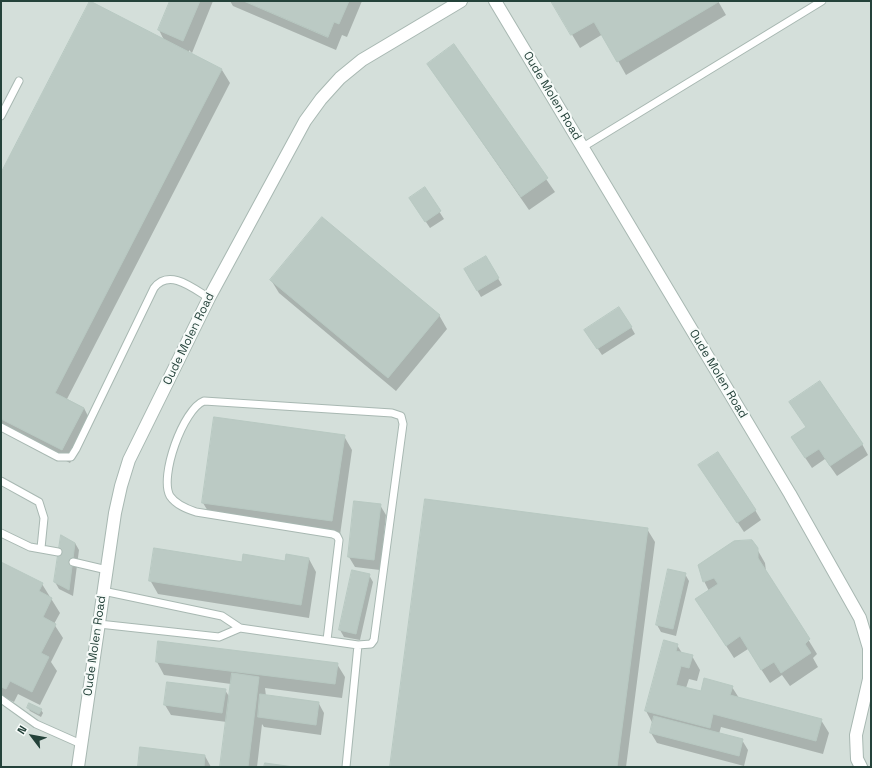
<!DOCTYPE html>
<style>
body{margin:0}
#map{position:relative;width:872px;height:768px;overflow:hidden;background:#e6efeb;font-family:"Space Grotesk",sans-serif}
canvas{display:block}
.frame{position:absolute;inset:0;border:2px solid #24423a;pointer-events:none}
.north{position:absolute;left:12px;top:716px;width:40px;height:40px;-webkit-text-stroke:3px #f7fbf9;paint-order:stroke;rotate:302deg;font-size:11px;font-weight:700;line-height:16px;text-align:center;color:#24423a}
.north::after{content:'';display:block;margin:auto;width:14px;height:18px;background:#24423a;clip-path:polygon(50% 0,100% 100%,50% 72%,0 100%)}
</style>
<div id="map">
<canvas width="872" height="768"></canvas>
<div class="frame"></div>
<div class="north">N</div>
</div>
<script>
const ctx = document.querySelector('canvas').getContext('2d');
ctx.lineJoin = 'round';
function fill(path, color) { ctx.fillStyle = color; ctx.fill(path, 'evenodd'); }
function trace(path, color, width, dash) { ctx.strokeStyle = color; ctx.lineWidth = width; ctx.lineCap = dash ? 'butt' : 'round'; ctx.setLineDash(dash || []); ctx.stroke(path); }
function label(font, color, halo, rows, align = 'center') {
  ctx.font = font + ' "Space Grotesk",sans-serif'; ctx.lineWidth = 4; ctx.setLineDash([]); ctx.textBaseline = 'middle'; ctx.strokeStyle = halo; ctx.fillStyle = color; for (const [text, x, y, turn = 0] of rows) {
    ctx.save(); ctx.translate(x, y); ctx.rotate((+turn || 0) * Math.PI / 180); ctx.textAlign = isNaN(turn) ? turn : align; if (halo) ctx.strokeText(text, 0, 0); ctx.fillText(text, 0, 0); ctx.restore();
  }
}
const built = new Path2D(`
 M1,1H871V767H1Z`);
const shadow = new Path2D(`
 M171,1H213L192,53L189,50V53L222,70L230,83L67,399L84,408L91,422L70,463L1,427V175L164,40L159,30Z
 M230,1H362L347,37L342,35L336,50L233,6Z
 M552,1H718L726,15L626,75L603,34L580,48Z
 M454,46L555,192L529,210L428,64Z
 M424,188L444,219L430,228L414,204Z
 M485,257L502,285L481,297L465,269Z
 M271,280L439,315L447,329L396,391L279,293Z
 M631,327L635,334L602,355L590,337Z
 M344,436L352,450L340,535L211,516L203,503Z
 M792,438L862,444L868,455L837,476L825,459L812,468Z
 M706,475L755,510L761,520L744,532Z
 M380,505L386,515L380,570L355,567L349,557Z
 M647,529L655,542L626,767H391Z
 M75,543L79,550L73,596L59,589L55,582Z
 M757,549L765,563L766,571L817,654L813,658L818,667L790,686L782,675L770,683L748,649L734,658L705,613L709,591L704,581Z
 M309,559L316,572L309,618L158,594L150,580L242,563L285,562Z
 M1,563L42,584L60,613L54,624L63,638L51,662L57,671L40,705L18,694L14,702L1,696Z
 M669,570L685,574L689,581L676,636L661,632L657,625Z
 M369,575L373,582L360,640L344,637L340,630Z
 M677,645L682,653L692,656L700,670L697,681L689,679L686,688L701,692L732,687L739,698L821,720L829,733L823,754L721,727L719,734L742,740L748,750L744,766L657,743L651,733L653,724L646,711Z
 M157,662L337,664L345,677L342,698L265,688L266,696L318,702L324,713L321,735L264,727L262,724L257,767H221L227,722L171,715L165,705L225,690L230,698L231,684L164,675Z
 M28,708L41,710L43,713L41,717L30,711Z
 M205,756L211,767H139Z`);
const building = new Path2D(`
 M90,1L222,69L55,393L84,408L62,450L1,419V173Z
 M170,1H200L183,41L158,30Z
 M244,1H349L339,24L334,22L328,37Z
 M551,1H720L617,62L594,22L571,35Z
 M454,44L548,178L521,197L427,64Z
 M425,187L441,211L425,222L409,198Z
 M322,217L440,315L388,378L270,280Z
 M486,256L499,278L477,291L464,269Z
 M619,307L632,327L597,349L584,330Z
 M820,381L863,444L830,466L819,449L805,458L791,437L806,427L789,402Z
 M214,417L345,435L332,521L202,503Z
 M718,452L756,510L737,523L698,465Z
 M425,499L648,528L617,767H390Z
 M354,501L381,504L374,560L348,557Z
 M61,535L75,543L69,590L54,582Z
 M752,540L758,548V558L810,639L805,644L811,653L781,673L774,662L761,670L740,636L726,646L695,599L718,584L714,578L703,582L698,565L734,541Z
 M154,548L242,562L243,554L285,561L286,554L309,558L301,605L149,581Z
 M1,562L43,583L39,591L52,598L43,617L56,624L41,653L49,657L32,692L10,681L6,689L1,687Z
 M668,569L686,573L673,629L656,625Z
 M352,570L370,574L356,634L339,630Z
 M664,640L678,644L676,651L693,655L689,668L681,666L676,685L701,691L704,678L733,686L730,695L822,719L816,741L713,714L710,728L645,711Z
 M158,641L338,663L335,684L156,662Z
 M232,673L259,677L248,767H220Z
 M167,682L226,689L222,713L164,705Z
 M260,694L319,702L316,725L258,717Z
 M29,703L42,709L39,714L27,708Z
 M654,716L743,739L739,756L650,733Z
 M140,747L205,755L204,767H138Z
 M265,763L294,767H264Z`);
const lane = new Path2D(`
 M1,116L19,81
 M583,147L822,1
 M1,427L58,457H71L76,449L154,288C169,268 193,288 209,298
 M1,481L39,502L44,518L41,548
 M1,533L30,547L58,552
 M73,562L107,570
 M103,591L222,616L240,628L358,645L371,644L374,640L403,424L401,416L392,413L204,401C183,409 159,477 170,496C176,505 187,509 196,512L333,534L337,536L339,540L327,640
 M99,624L219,637L240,628
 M1,699L36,724L81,744
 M346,767L358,645`);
const street = new Path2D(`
 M495,1L790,494L860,618L869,648V679L856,735L857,759L861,767
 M78,767L115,513L121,486L129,460L209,298L305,121L321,99L340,78L362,60L461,1`);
const streetNames = [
 ["Oude Molen Road",552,96,59],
 ["Oude Molen Road",189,339,-64],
 ["Oude Molen Road",718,374,59],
 ["Oude Molen Road",95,646,-82]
];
fill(built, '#d4dfda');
fill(shadow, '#0003');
fill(building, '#bbcac4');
trace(building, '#b8c9c2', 1);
trace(lane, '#a8b8b2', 9);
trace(street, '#a8b8b2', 14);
trace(lane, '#fff', 7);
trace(street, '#fff', 12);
label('12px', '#24423a', '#f7fbf9', streetNames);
</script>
